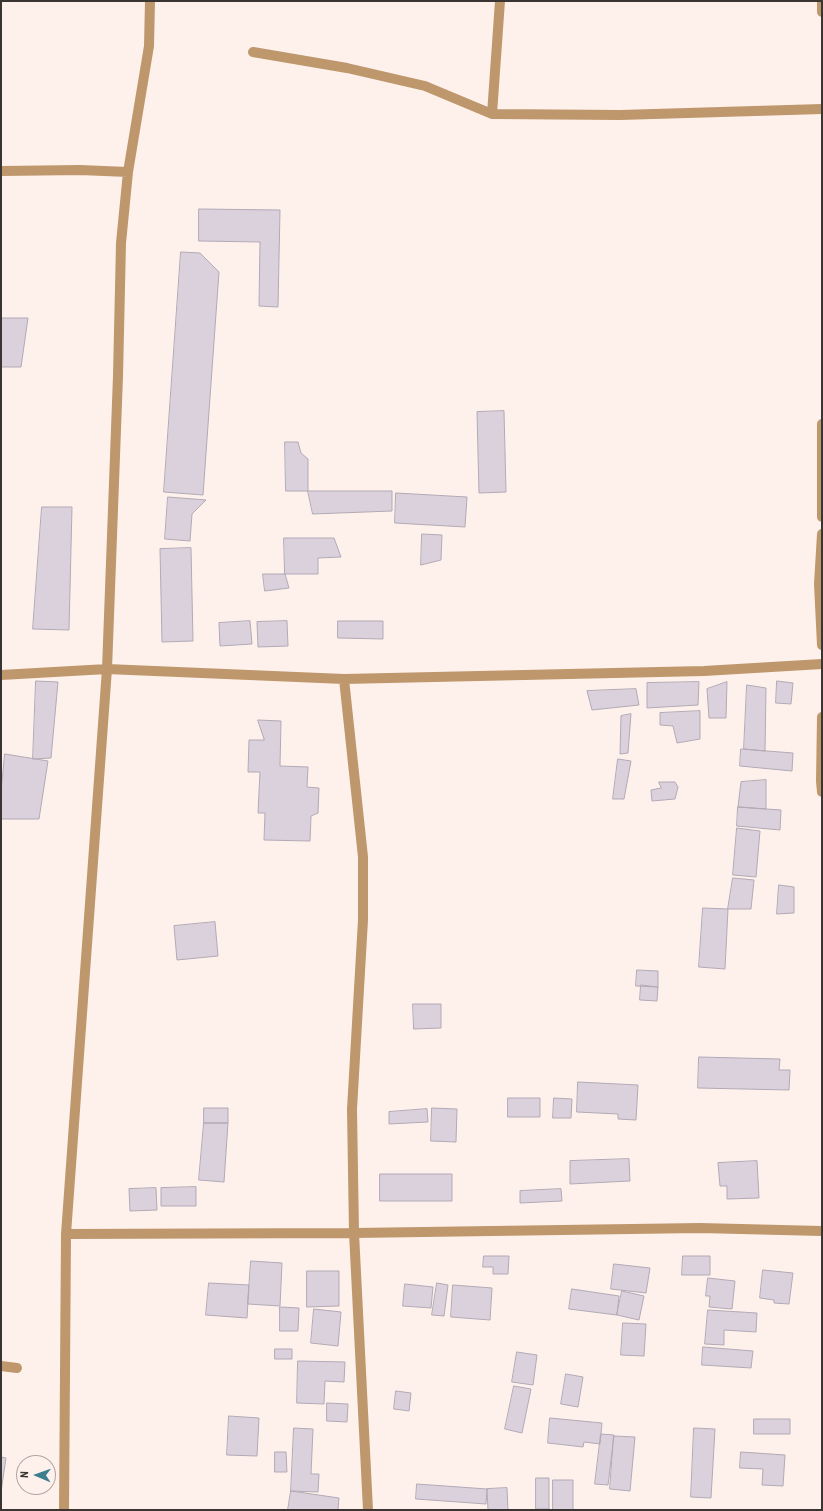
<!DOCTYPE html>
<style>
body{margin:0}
#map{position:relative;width:823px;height:1511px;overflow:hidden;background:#fef1ec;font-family:"Roboto Condensed",sans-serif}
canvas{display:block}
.frame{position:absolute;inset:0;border:2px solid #3a3432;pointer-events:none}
.north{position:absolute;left:16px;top:1455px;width:40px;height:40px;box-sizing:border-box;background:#fef1ec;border:1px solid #b0a5a2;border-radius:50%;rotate:272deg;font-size:11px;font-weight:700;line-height:16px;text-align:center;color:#3a3432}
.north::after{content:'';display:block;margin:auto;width:14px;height:18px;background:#3c808f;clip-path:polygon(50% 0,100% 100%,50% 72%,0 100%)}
</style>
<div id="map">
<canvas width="823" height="1511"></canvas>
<div class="frame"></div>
<div class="north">N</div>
</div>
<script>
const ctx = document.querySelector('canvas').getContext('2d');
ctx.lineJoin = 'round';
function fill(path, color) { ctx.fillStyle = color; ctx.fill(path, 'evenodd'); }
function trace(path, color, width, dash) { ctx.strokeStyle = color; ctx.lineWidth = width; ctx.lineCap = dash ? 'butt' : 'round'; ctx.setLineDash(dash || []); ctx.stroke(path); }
const building = new Path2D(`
 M199,209L280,210L278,307L259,306L260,242L199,241Z
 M181,252L200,253L219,272L203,495L164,492Z
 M1,318H28L21,367H1Z
 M504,411L506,492L479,493L477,412Z
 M285,442H298L301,453L308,459V491H286Z
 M308,491H392V511L313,514Z
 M396,493L467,497L465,527L395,523Z
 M168,497L206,500L192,514L190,541L165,539Z
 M42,507H72L69,630L33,629Z
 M422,534L442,535L441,560L421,565Z
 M284,538H334L341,557L318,558V574H285Z
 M191,548L193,641L162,642L160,549Z
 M263,574H285L289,588L265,591Z
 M250,621L252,644L220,646L219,623Z
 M287,621L288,646L258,647L257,622Z
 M338,621H383V639L338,638Z
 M36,681L58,682L51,758L33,759Z
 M777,681L793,683L791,704L776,703Z
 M699,682L698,705L647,708V683Z
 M727,682L726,718H709L707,689Z
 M747,685L766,688L765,751L744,749Z
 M636,689L639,705L592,710L587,691Z
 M700,711V739L677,743L673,726L660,725V713Z
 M631,714L628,753L620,754L621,716Z
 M258,720L281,721L280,766L308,767L307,787L319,788L318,813L311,816L310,841L264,840L265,813H258L260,772H248L249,740H264Z
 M741,749L793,753L792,771L740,766Z
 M5,754L48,761L39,819H1V792Z
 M618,759L631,761L624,799H613Z
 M766,780V809L738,807L741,782Z
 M659,782H675L678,787L675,799L652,801L651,790L661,788Z
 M738,807L781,810L780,830L737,826Z
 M737,828L760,831L756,877L733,875Z
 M733,878L754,880L751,909H728Z
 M779,885L794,887V913L777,914Z
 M703,908L728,909L725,969L699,967Z
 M215,922L218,956L177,960L174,926Z
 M637,970L658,971V987L636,986Z
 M641,985L658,987L657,1001L640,1000Z
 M413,1004H441V1028L414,1029Z
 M699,1057L780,1059L779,1070H790L789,1090L698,1088Z
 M578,1082L638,1085L636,1120L618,1119V1114L577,1112Z
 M508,1098H540V1117H508Z
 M554,1098L572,1099L571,1118H553Z
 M204,1108H228V1123H204Z
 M432,1108L457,1109L456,1142L431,1141Z
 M427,1109L428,1122L389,1124V1112Z
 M204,1123H228L224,1182L199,1180Z
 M629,1159L630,1181L570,1184V1161Z
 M757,1161L759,1198L727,1199V1186H720L718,1163Z
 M380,1174H452V1201H380Z
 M196,1187V1206H161V1188Z
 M156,1188L157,1210L130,1211L129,1189Z
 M561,1189L562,1201L520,1203V1191Z
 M484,1256H509L508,1274H493V1267H483Z
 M683,1256H710V1275H682Z
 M251,1261L282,1263L280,1306L248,1304Z
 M614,1264L650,1268L646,1293L611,1289Z
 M763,1270L793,1273L789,1304L774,1303V1300L760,1298Z
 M307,1271H339V1306L307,1307Z
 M708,1278L735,1281L732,1309L709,1307L710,1296H706Z
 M209,1283L249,1285L247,1318L206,1315Z
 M437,1283L448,1285L444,1316L432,1315Z
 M405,1284L433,1287L431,1308L403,1306Z
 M453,1285L492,1288L490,1320L451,1317Z
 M572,1289L619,1296L617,1315L569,1309Z
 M622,1291L644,1296L639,1320L617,1315Z
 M280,1307L299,1308L298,1331H280Z
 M314,1309L341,1312L338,1346L311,1343Z
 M708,1310L757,1313L756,1332L724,1330V1345L705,1344Z
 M623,1323L646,1324L644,1356L621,1355Z
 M703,1347L753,1351L751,1368L702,1365Z
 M275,1349H292V1359H275Z
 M517,1352L537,1355L533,1385L512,1382Z
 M298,1361L345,1362L344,1382L325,1381L324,1404L297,1403Z
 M566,1374L583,1377L578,1407L561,1404Z
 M514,1386L531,1389L522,1433L505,1429Z
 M396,1391L411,1393L409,1411L394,1409Z
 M327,1403L348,1404L347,1422L327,1421Z
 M229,1416L259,1418L257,1456L227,1455Z
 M550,1418L602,1423L600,1444L584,1442L583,1447L548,1443Z
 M754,1419H790V1434H754Z
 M294,1428L313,1429L311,1474H319L318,1492L291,1491Z
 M694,1428L715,1429L711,1498L691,1497Z
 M601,1434L614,1435L608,1485L595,1484Z
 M614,1436L635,1437L630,1491L610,1489Z
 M275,1452H286L287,1472H275Z
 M741,1452L785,1455L783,1486L762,1485L763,1469L740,1468Z
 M1,1457L6,1458L1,1492Z
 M536,1478H549V1509H536Z
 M553,1480H573V1510H553Z
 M417,1484L487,1489L486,1504L416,1499Z
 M507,1488L508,1510H488L487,1489Z
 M291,1491L339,1498L338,1510H288Z`);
const minor = new Path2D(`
 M822,1V12
 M253,52L347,68L425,86L492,114L620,115L822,109
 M492,114L500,1
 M1,171L80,170L128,172
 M822,424V517
 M822,534L819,584L822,645
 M1,675L107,669L344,679L704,671L822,664
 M344,679L363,857V920L352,1109L354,1233L368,1510
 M822,717L821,781L822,792
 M66,1234L354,1233L700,1228L822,1231
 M1,1366L17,1368
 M64,1510L66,1234L107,669L118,376L121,243L128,172L149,46L150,1`);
fill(building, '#dad1dd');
trace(building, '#b2a9b5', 1);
trace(minor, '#be976c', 10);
</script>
